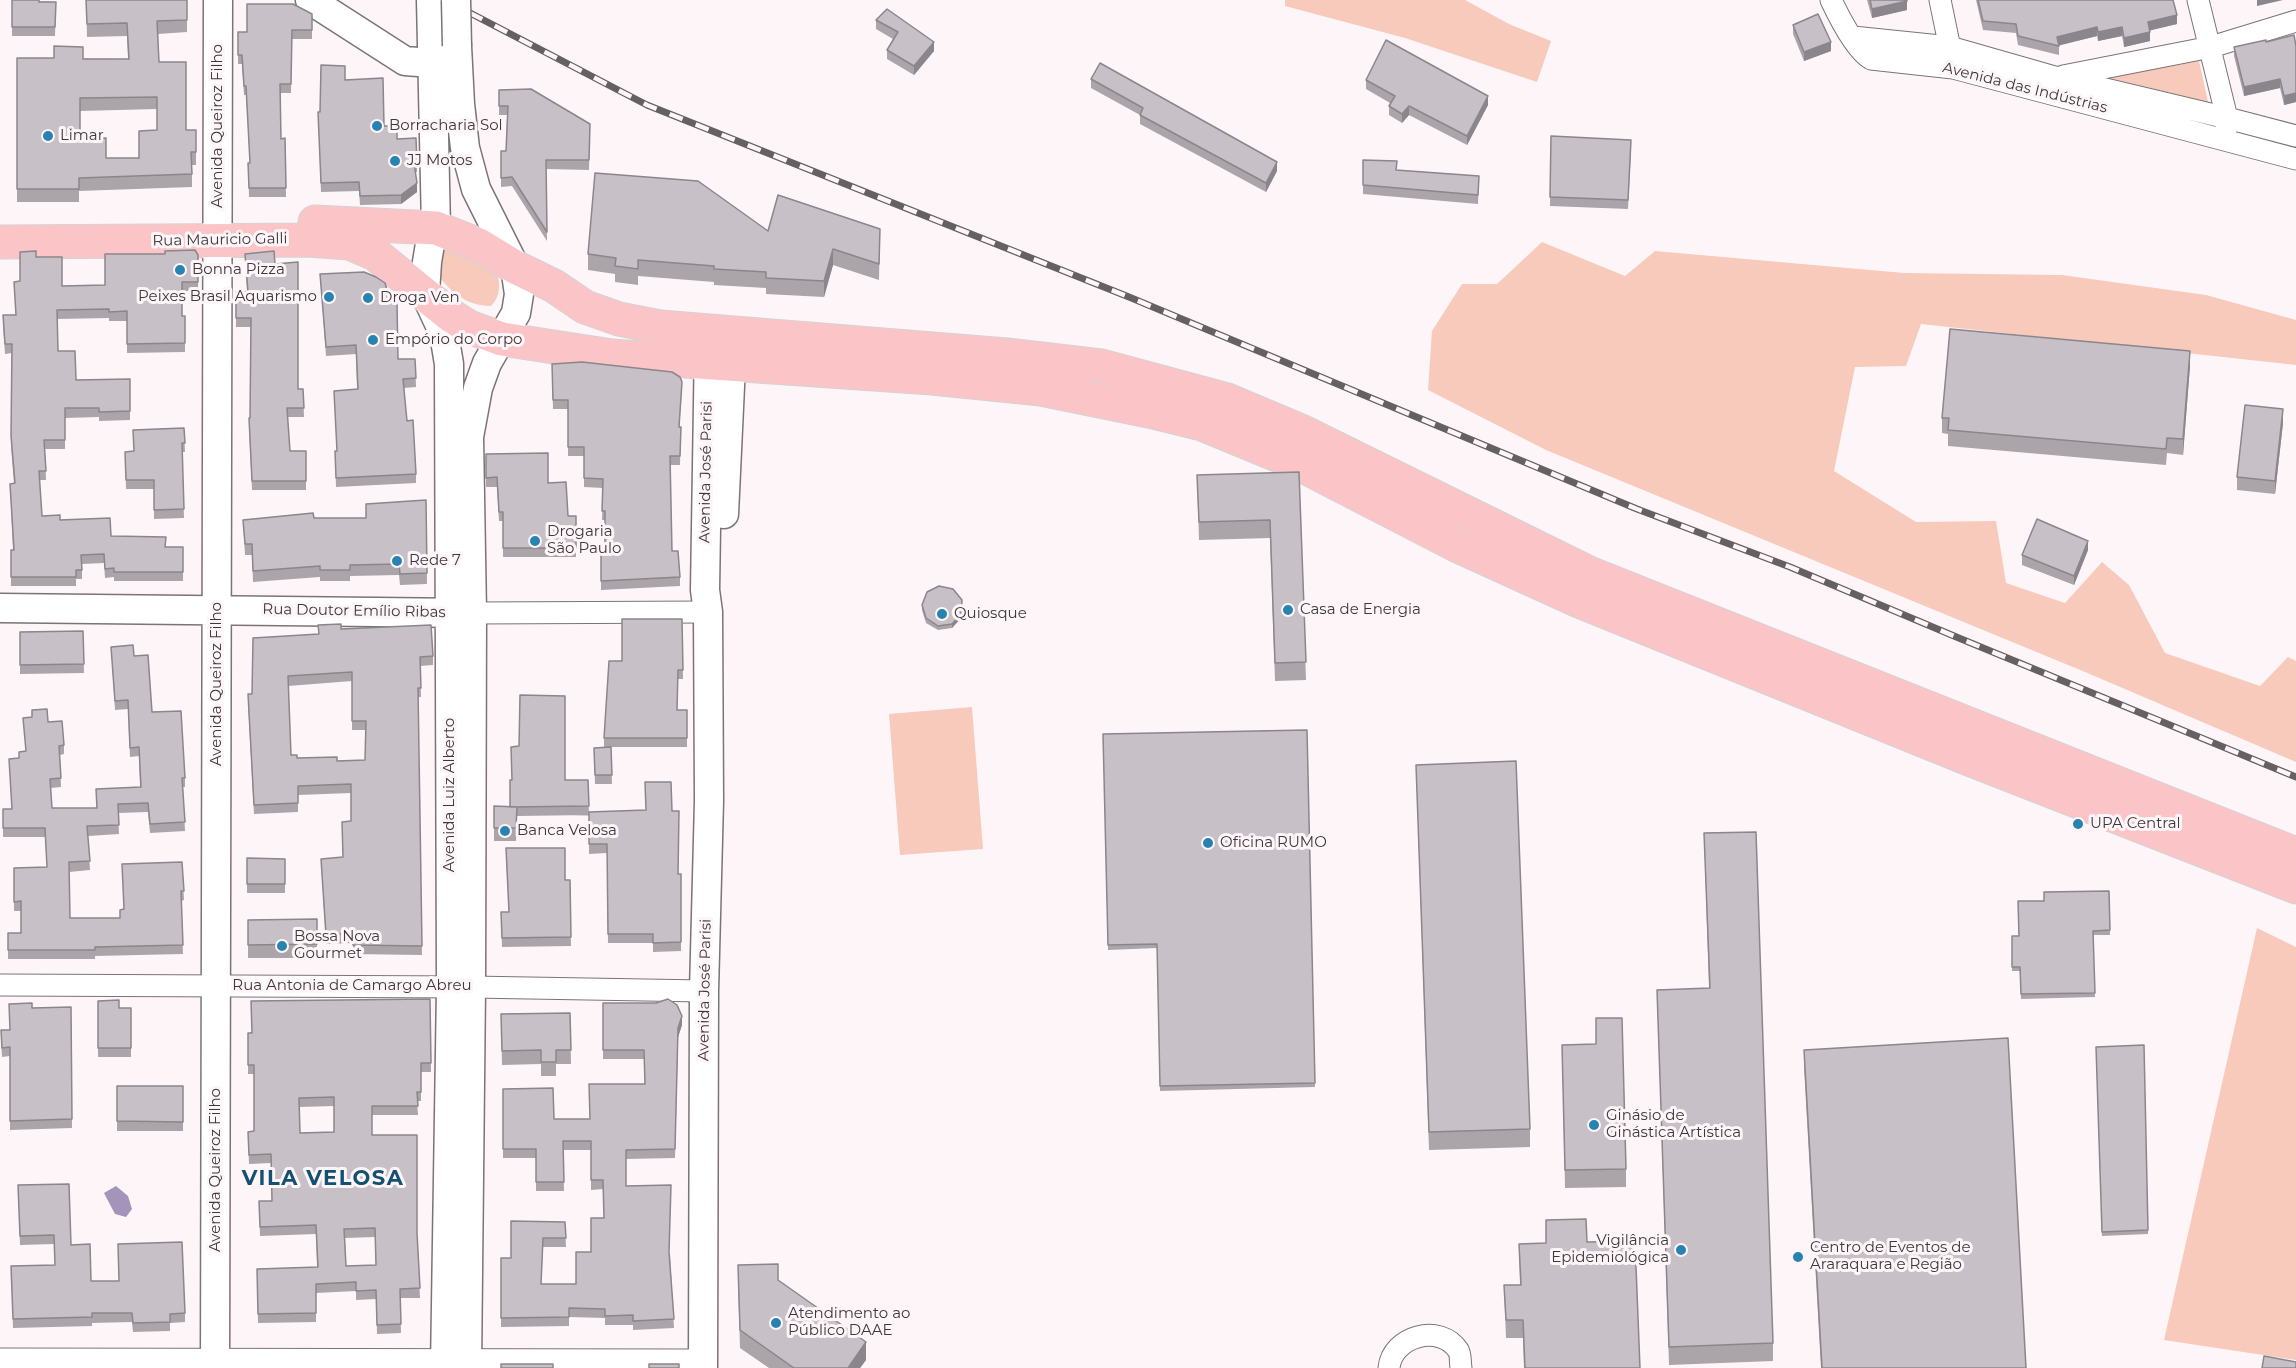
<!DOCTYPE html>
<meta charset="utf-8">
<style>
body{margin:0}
canvas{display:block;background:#fef5f8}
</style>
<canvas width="2296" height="1368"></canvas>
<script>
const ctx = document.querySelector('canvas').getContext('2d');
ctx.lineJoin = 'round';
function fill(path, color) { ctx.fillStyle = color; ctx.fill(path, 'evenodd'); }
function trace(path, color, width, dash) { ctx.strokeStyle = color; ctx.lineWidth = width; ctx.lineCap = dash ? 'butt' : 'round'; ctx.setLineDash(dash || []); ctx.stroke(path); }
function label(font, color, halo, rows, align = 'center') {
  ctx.font = font + ' Montserrat,sans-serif'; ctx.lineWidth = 6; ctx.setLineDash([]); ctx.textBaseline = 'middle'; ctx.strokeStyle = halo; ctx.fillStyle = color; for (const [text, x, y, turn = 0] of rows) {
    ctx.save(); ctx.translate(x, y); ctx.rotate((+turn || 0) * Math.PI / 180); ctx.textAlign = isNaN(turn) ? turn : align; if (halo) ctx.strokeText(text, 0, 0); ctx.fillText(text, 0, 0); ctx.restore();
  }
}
const green = new Path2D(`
 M1285,0H1465L1509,24L1551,41L1537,82L1405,38L1285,6Z
 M2199,61L2208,102L2110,78Z
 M436,241L497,271C500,284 501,296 491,306C464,306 447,289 432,267Z
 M1542,242L1625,276L1655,251L1904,273L2062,275L2206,295L2296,320V365L1921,324L1906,366L1855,367L1834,471L1916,522L1996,521L2006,583L2065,603L2102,562L2129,585L2165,653L2260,686L2288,657L2296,661V762L2085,672L1546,450L1428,390L1432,331L1462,284H1497Z
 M972,707L983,849L900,855L889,714Z
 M2257,928L2296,947V1360L2164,1340Z`);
const water = new Path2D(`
 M116,1186L128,1196L132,1209L126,1217L115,1214L104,1193Z`);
const street = new Path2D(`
 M1831,0C1839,17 1856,50 1871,59L1953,68L2296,159
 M1940,0L1952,58
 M2198,0L2227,118L2226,129
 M1853,37L1950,47L2055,77L2227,118L2296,136
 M2063,76L2211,47L2296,21
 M472,613L708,612
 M0,985L471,987L704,991
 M0,1359C235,1359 469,1361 703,1360
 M1389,1368C1392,1336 1440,1323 1458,1350C1461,1354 1460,1362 1461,1368`);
const secondary = new Path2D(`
 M310,0L405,61L432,63
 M431,0L436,228L431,238L427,262L425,293L444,334L449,364L451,987L445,1368
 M457,46L460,104L465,148L476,189L515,267L519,294L516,313L487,363L478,388L469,437L472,613L471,987L467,1368
 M724,514L731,365
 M0,608L469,613
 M215,1368L218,0
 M703,1368L704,991L709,801L708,612L705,590L709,342`);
const primary = new Path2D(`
 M315,222L436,228L479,245L515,267L554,286L585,307L619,319L660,327L1007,355L1101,366L1227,400L1303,432L1589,573L2296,854
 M0,242L307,240L349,243L375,254L450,315L469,327L502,339L612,356L932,378L1041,389L1149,411L1202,424L1299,464L1456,545L1579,601L1969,759L2296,887`);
const rail = new Path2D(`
 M445,0L647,105L1129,297L1637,509L1790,567L1954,636L2296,777`);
const secondaryBridge = new Path2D(`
 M456,0L457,46`);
const wall = new Path2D(`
 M12,0L56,2L55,36H12Z
 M86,0L187,20V32L158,34L159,62L186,130H196V165H192V187L79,191V202H17V58L128,59L127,36L87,37ZM157,109V130L139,158H106L80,139V111Z
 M1867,0H1907V10L1872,18Z
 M1976,0H2171L2177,24L2150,30V41L2124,47L2122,36L2098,41L2097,36L2059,45V55L2018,45L2016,33L1983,30Z
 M312,14V39H292L291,93H280L281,139L285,138L286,197H249L248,163H250L246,95H244L242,64H238V32H247Z
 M876,20L934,51L914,75L887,59V50L893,39L876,29Z
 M1793,25L1831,51L1804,61L1793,34Z
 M2296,46V102L2284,105L2280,88L2244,96L2234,56V47Z
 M1091,79L1277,171L1266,192L1140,124V115L1091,88Z
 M345,80L384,126L397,139L417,163V172H415L417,192L401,204L360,205L359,191L321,192L318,112H320Z
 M1366,80L1488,105L1467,145L1409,115L1402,123L1389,115V106L1390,103L1366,89Z
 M499,90L590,124L589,170L546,169L547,241L512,186L501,187V151H506L507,115H499Z
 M1551,136L1631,150L1628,209L1550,206Z
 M1363,160L1397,170L1479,176L1478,204L1363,194Z
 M880,229L879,280L833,265L824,297L766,294V288L714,285V282L638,276V285L615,282V274L588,270V254L768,231Z
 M245,254L275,264L298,389H303L304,417H287L290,451H306V490H252L249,427V418H250L251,327H236V292H247Z
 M198,255V291H182V316H185V352L127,353V321H109V318L57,319L58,351L76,380L130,379V420L99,421V417L65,418V449H45L46,480H39L42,516L60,520L111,536L166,547H183V581H114V577L105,578L104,563L82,564V579H76V586H11V550H13L10,484H14L11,445L12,353L5,354L3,324L16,315L14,282L20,281L36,257L62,286L105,285Z
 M320,274L398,359H415L416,387L404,388L407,421L416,474V483L336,487L335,451H337L334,391L357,389L356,354L326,356Z
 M552,364L682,391L679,427H681L680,465H670L672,551L680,577V586L601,590V552H605V520H602L603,488L584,487V456H568V409H553Z
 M2190,366L2183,455L2167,453L2166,465L1948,446V434L1942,433V418Z
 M2283,423L2275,494L2237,490V477Z
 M184,428L185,452H182L184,518L154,519V489H126L125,452L133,451Z
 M486,454L548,483L568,516H576V557H503V521H499L497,487H486Z
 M1299,472L1306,680L1275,681L1270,538L1199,540L1197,475Z
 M426,500L427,584L400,585L399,575L350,576V581H320V577L253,582L252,555H245L243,520L366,518Z
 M2088,550L2074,585L2022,565V555Z
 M922,605L961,618L952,628L938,630L926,623L922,610Z
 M682,619L683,679H678L677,710H687V747H604V738L622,661Z
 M341,629L433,656V665L420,666L421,697H418L422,955L353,954V943L326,944L321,859L343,857L351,821V793L298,795V812L254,814L248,703L252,694L318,634ZM352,681V730H365V760L337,761L297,758L291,755L288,686Z
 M83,631L84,673L20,674V632Z
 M111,647L134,656L152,712L185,778V787H183L185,831L150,833L148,812L118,813L119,834L88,836L90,870L69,872L70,918H120L123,909L182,862L184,900L181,901L183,954L95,956V959H8V933H21V911H14V868L47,867L45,837H3V809H12L9,759L19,758L26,751L23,718L32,717V710L48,722L64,745V754L60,755L61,787L50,788L52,808H97L140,787L139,756L130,757L128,709L115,710Z
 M1307,730L1315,1087L1160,1091L1157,948L1108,950L1103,734Z
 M611,747L612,784H595L594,748Z
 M1416,765L1530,1129V1147L1429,1150Z
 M565,780H588L589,815L517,816L516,841H494V806L510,807Z
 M672,811L678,874H681V951L653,952V943H608L607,853L589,854V812Z
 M1704,833L1773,1343V1361L1669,1365L1657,990L1709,988Z
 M506,857L565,880H570L571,946L502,947L501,912H509Z
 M247,858L285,859V893H247Z
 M2109,891L2110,935H2093L2095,997L2021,999L2020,971H2012V941L2019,936L2044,901Z
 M317,919V958H248V920Z
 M430,999L431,1072H421V1101H417L418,1115H372V1135L417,1233L420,1298H400L401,1333L377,1334L376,1299L356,1300V1291L316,1293V1322L258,1323L257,1269L317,1267L316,1234L260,1236L259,1201H272L271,1163L249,1164L248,1141L254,1131V1074H248V1033ZM334,1106V1132L300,1133L299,1107ZM375,1237L376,1265L346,1266L345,1238Z
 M98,1001L119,1008H131V1057H98Z
 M603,1003L682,1025L678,1037L675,1158L626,1159V1186L670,1254L674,1328L633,1330V1325H605V1318L569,1317V1326L501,1327V1258H511L565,1222L566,1247H543L541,1284H576L591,1252L604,1218L603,1189L591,1190V1150H563L564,1191H536V1158H503V1089L554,1119H590L645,1084L644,1059H603Z
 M71,1007L72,1128L10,1130V1056L2,1057L1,1040L32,1008Z
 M570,1013L571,1064H556V1076H541V1064L502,1065L501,1014Z
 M1596,1018L1626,1169V1187L1565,1188L1562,1045L1596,1044Z
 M2096,1047L2148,1230V1234L2102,1236Z
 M1804,1050L2026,1368H1821L1804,1067Z
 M117,1086H183V1131H117Z
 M18,1185L71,1245L91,1281L185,1313V1322L170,1323V1331L133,1332L132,1322L92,1323V1326L13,1328L11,1266L55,1265L54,1244L20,1245Z
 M1546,1220L1587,1242L1640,1368H1524L1523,1338H1506L1504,1285H1520L1519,1244L1546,1243Z
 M778,1280L866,1360L860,1368H769L740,1348L738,1283Z`);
const shadedWall = new Path2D(`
 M2257,0H2283L2257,6Z
 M1907,1V10L1872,18V9Z
 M2177,15V24L2148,31V22Z
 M2097,27V36L2057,46V37Z
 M2122,27V36L2098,41V32Z
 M2150,32V41L2124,47V38Z
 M934,42V51L914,75V66Z
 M1831,42V51L1804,61V52Z
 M2280,79V88L2244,96V87Z
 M2296,93V102L2284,105V96Z
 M1488,96V105L1467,145V136Z
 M1409,106V115L1402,123V114Z
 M1277,162V171L1266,192V183Z
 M417,183V192L401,204V195Z
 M833,249V265L824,297V281Z
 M2190,351V366L2183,455V439Z
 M2283,409V423L2275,494V481Z
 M2088,541V550L2074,585V576Z
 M962,600L961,618L952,628V624Z
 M682,1016V1025L678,1037L675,1158L678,1028Z
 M866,1342V1360L860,1368H848Z`);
const building = new Path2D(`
 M12,0H39V2H56L55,27H12Z
 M86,0H187V20L157,21L159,62H186V130H196V152H191L192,174L79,178V189H17V58H54V46L83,47V59H129L127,23L87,24ZM157,97V130L139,131V158H106V138L80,139V98Z
 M1870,0H1907V1L1872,9Z
 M1978,0H2173L2177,15L2148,22L2150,32L2124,38L2122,27L2098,32L2097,27L2057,37L2059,46L2018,36L2016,24L1983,21Z
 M247,4H293L312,14V30H292L291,84H280L281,139L285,138L286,188H249L248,163H250L246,86H244L242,55H238V32H247Z
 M887,9L934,42L914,66L887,50L898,32L876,20Z
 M1818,14L1831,42L1804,52L1793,25Z
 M2294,35L2296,46V93L2284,96L2280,79L2244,87L2234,47L2266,40V42Z
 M1386,40L1488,96L1467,136L1409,106L1402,114L1389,106L1395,96L1366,80Z
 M1100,63L1277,162L1266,183L1140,115L1143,108L1091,79Z
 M321,65L345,66V80L383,78L384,126H397V139L416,138L417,163H414L417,183L401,195L360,196L359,182L321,183L318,112H320Z
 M531,89L590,124L589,160H546L547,232L512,177L501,178V151H506L508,106H499V90Z
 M1551,136L1631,140L1628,200L1550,197Z
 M1363,160L1397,161L1396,170L1479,176L1478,195L1363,185Z
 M595,173L698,181L768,231L778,195L880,229L879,264L833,249L824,281L766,278V272L714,269V266L638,260V269L615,266L616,258L588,254Z
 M195,250L198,255V282H182V316H185V343L127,344V311L109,312V309L57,310L58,351H75L76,380L130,379V411L99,412V408H65V440H44L46,471H39L42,516L60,515V520L110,518L111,536L166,537L165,547H183V572H114V568L105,569L104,554L81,555L82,570H76V577H11V550H14L10,484L15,483L11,436L12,344H5L3,315H16L14,282L20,281V252L36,251V257H62V286L105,285V254H165V251Z
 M274,251L275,264L298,262V389H303L304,408H287L290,451H306V481H252L249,418H250L251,318H236V292H248L245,254Z
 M364,272L376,277L385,283L391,303H397L398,359H415L416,378L403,379L407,421L413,420L416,474L336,478L335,451H337L334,391L358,389L356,345L326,347L320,274Z
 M1950,329L2190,351L2183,439L2167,438L2166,449L1948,430L1949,418H1942Z
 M582,362L672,372L680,377L682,382L679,427H681L680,456H670L672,551H678L680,577L601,581V552H605V511H602L603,479L584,478V447H568V400H553L552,364Z
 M2245,405L2283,409L2275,481L2237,477Z
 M184,428L185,443H182L184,509L154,510V480H126L125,452L134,451L133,430Z
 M548,453V483L566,482L568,516H576V548H503V512H499L497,477L486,478V454Z
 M1299,472L1306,662L1275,663L1270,520L1199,522L1197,475Z
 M426,500L427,573L400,574L399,564L350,565V570H320V566L253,571L252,544H245L243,520L313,513L314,518H366V504Z
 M2037,519L2088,541L2074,576L2022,555Z
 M939,586L953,589L962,600L961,614L952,624L938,626L926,618L922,605L927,592Z
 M622,619H682L683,670H678L677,710H687V738H604L609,661H622Z
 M341,624V629L431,625L433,656L420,657L421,688H418L422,946L353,945V933L326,935L321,859L343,857L342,822L351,821V784L298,786V803L254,805L248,694H252L253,638L319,634L318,625ZM352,672V721H366L365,760L337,761V757L297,758V755H291L288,676Z
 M83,631L84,664L20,665V632Z
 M133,645L134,656L148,655L152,712L181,711L185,778H182L185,822L150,824L148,803L118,804L119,825L87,826L90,861L69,862L70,918H120V910L124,909L122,864L182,862L184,891H181L183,945L95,947V950H8V933H21V901L14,902V868L47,867L45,828H3V809H12L9,759L19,758V752L26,751L23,718L32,717V710L47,709L48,722L62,721L64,745L59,746L61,778L50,779L52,808H97L96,789L141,787L139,747L130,748L128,700L115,701L111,647Z
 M520,695L565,696V780H588L589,806L510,807V780H512L511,747L519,746Z
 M1307,730L1315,1083L1160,1086L1157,944L1108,945L1103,734Z
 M611,747L612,775H595L594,748Z
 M1516,761L1530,1129L1429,1132L1416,765Z
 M645,782H671L672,811H679L678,874H681V942L653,943V934H608L607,844H589V812L646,810Z
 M494,806L517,807L516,828H494Z
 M1756,832L1773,1343L1669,1347L1657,990L1710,988L1704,833Z
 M506,848H565V880H570L571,937L502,938L501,912H509Z
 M247,858L285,859V884H247Z
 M2109,891L2110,930L2093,931L2095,993L2021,994L2020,967H2012V936H2019L2018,901H2044V892Z
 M317,919V944L248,945V920Z
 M430,999L431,1063H421V1092H417L418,1106H372V1135H417V1233L420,1288L400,1289L401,1324L377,1325L376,1290L356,1291V1282L316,1284V1313L258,1314L257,1269L318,1267L316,1225L260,1227L259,1201H272L271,1154L249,1155L248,1132L254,1131V1065H248V1033H252L251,1001ZM334,1097V1132L300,1133L299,1098ZM375,1228L376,1265L346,1266L344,1229Z
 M668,999L677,1005L682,1016L678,1028L675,1149L626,1150V1186L671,1185L669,1252L674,1319L633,1321V1315L605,1316V1309L569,1308V1317L501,1318V1258H511V1221L565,1222L566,1238H543L541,1284H576V1252H591V1218H604L603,1180H591V1141H563L564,1182H536V1149H503V1089L553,1088L554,1119H590L589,1084H645L644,1050H603V1003H656Z
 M119,1000V1008H131V1048H98V1001Z
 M32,1003V1008L71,1007L72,1119L10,1121V1047L2,1048L1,1030H10L9,1004Z
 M570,1013L571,1050H556V1062H541V1050L502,1051L501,1014Z
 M1596,1018H1622L1626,1169L1565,1170L1562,1045L1596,1044Z
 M2008,1038L2026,1368H1822L1804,1050Z
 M2144,1045L2148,1230L2102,1232L2096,1047Z
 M117,1086H183V1122L117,1121Z
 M69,1184L71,1245L90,1244L91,1281H119L118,1244L182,1242L185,1313L170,1314V1322L133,1323L132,1313H92V1317L13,1319L11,1266L55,1265L54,1235L20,1236L18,1185Z
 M1586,1219L1587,1242L1635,1241L1640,1368H1525L1523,1320H1506L1504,1285H1521L1519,1244L1546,1243V1220Z
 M778,1264V1280L866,1342L848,1368H794L740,1330L738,1265Z
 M2264,1356L2296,1362V1368H2262Z
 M501,1364H553V1368H501Z
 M649,1364H679V1368H649Z`);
const markers = [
 [377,126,6,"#2983b1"],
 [48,136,6,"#2983b1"],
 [395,161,6,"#2983b1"],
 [180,270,6,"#2983b1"],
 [329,297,6,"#2983b1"],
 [368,298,6,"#2983b1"],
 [373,340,6,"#2983b1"],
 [535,541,6,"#2983b1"],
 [397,561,6,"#2983b1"],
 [1288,610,6,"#2983b1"],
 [942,614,6,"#2983b1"],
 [2078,824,6,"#2983b1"],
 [505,831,6,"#2983b1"],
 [1208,843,6,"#2983b1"],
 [282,946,6,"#2983b1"],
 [1594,1125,6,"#2983b1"],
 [1681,1250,6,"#2983b1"],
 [1798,1257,6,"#2983b1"],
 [776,1323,6,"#2983b1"]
];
const streetNames = [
 ["Avenida das Indústrias",2025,88,14],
 ["Avenida Queiroz Filho",218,126,-90],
 ["Rua Mauricio Galli",220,240,-1],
 ["Avenida José Parisi",706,472,-89],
 ["Rua Doutor Emílio Ribas",354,611,1],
 ["Avenida Queiroz Filho",217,684,-90],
 ["Avenida Luiz Alberto",450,795,-90],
 ["Rua Antonia de Camargo Abreu",352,986],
 ["Avenida José Parisi",705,990,-89],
 ["Avenida Queiroz Filho",216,1170,-90]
];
const poiNames = [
 ["Borracharia Sol",389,126],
 ["Limar",60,136],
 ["JJ Motos",407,161],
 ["Bonna Pizza",192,270],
 ["Peixes Brasil Aquarismo",317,297,"right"],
 ["Droga Ven",380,298],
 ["Empório do Corpo",385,340],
 ["Drogaria",547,532],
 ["São Paulo",547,549],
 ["Rede 7",409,561],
 ["Casa de Energia",1300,610],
 ["Quiosque",954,614],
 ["UPA Central",2090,824],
 ["Banca Velosa",517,831],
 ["Oficina RUMO",1220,843],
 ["Bossa Nova",294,937],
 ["Gourmet",294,954],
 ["Ginásio de",1606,1116],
 ["Ginástica Artística",1606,1133],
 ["Vigilância",1669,1241,"right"],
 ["Epidemiológica",1669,1258,"right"],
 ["Centro de Eventos de",1810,1248],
 ["Araraquara e Região",1810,1265],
 ["Atendimento ao",788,1314],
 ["Público DAAE",788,1331]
];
const districtNames = [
 ["VILA VELOSA",323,1179]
];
fill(green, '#f7cabb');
fill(water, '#a493ba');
trace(street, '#7c7377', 23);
trace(secondary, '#7c7377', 31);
trace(primary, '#d4d3d4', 35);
trace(street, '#fff', 21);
trace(secondary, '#fff', 28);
trace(primary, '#fbc5c8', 33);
trace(rail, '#656061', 7);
trace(rail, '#fef5f8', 4.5, [14]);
trace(secondaryBridge, '#7c7377', 31, []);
trace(secondaryBridge, '#fff', 28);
fill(wall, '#aba5aa');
fill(shadedWall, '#8b868b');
fill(building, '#c7c0c6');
trace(building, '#8b868b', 1.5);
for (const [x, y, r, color] of markers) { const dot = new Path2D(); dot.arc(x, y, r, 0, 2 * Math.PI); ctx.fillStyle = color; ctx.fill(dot); trace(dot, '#fef5f8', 2); }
label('15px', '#3d393a', '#fef5f8', streetNames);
label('15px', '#3d393a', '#fef5f8', poiNames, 'left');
ctx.letterSpacing = '1.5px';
label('bold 21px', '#125171', '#fef5f8', districtNames);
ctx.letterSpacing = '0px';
</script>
